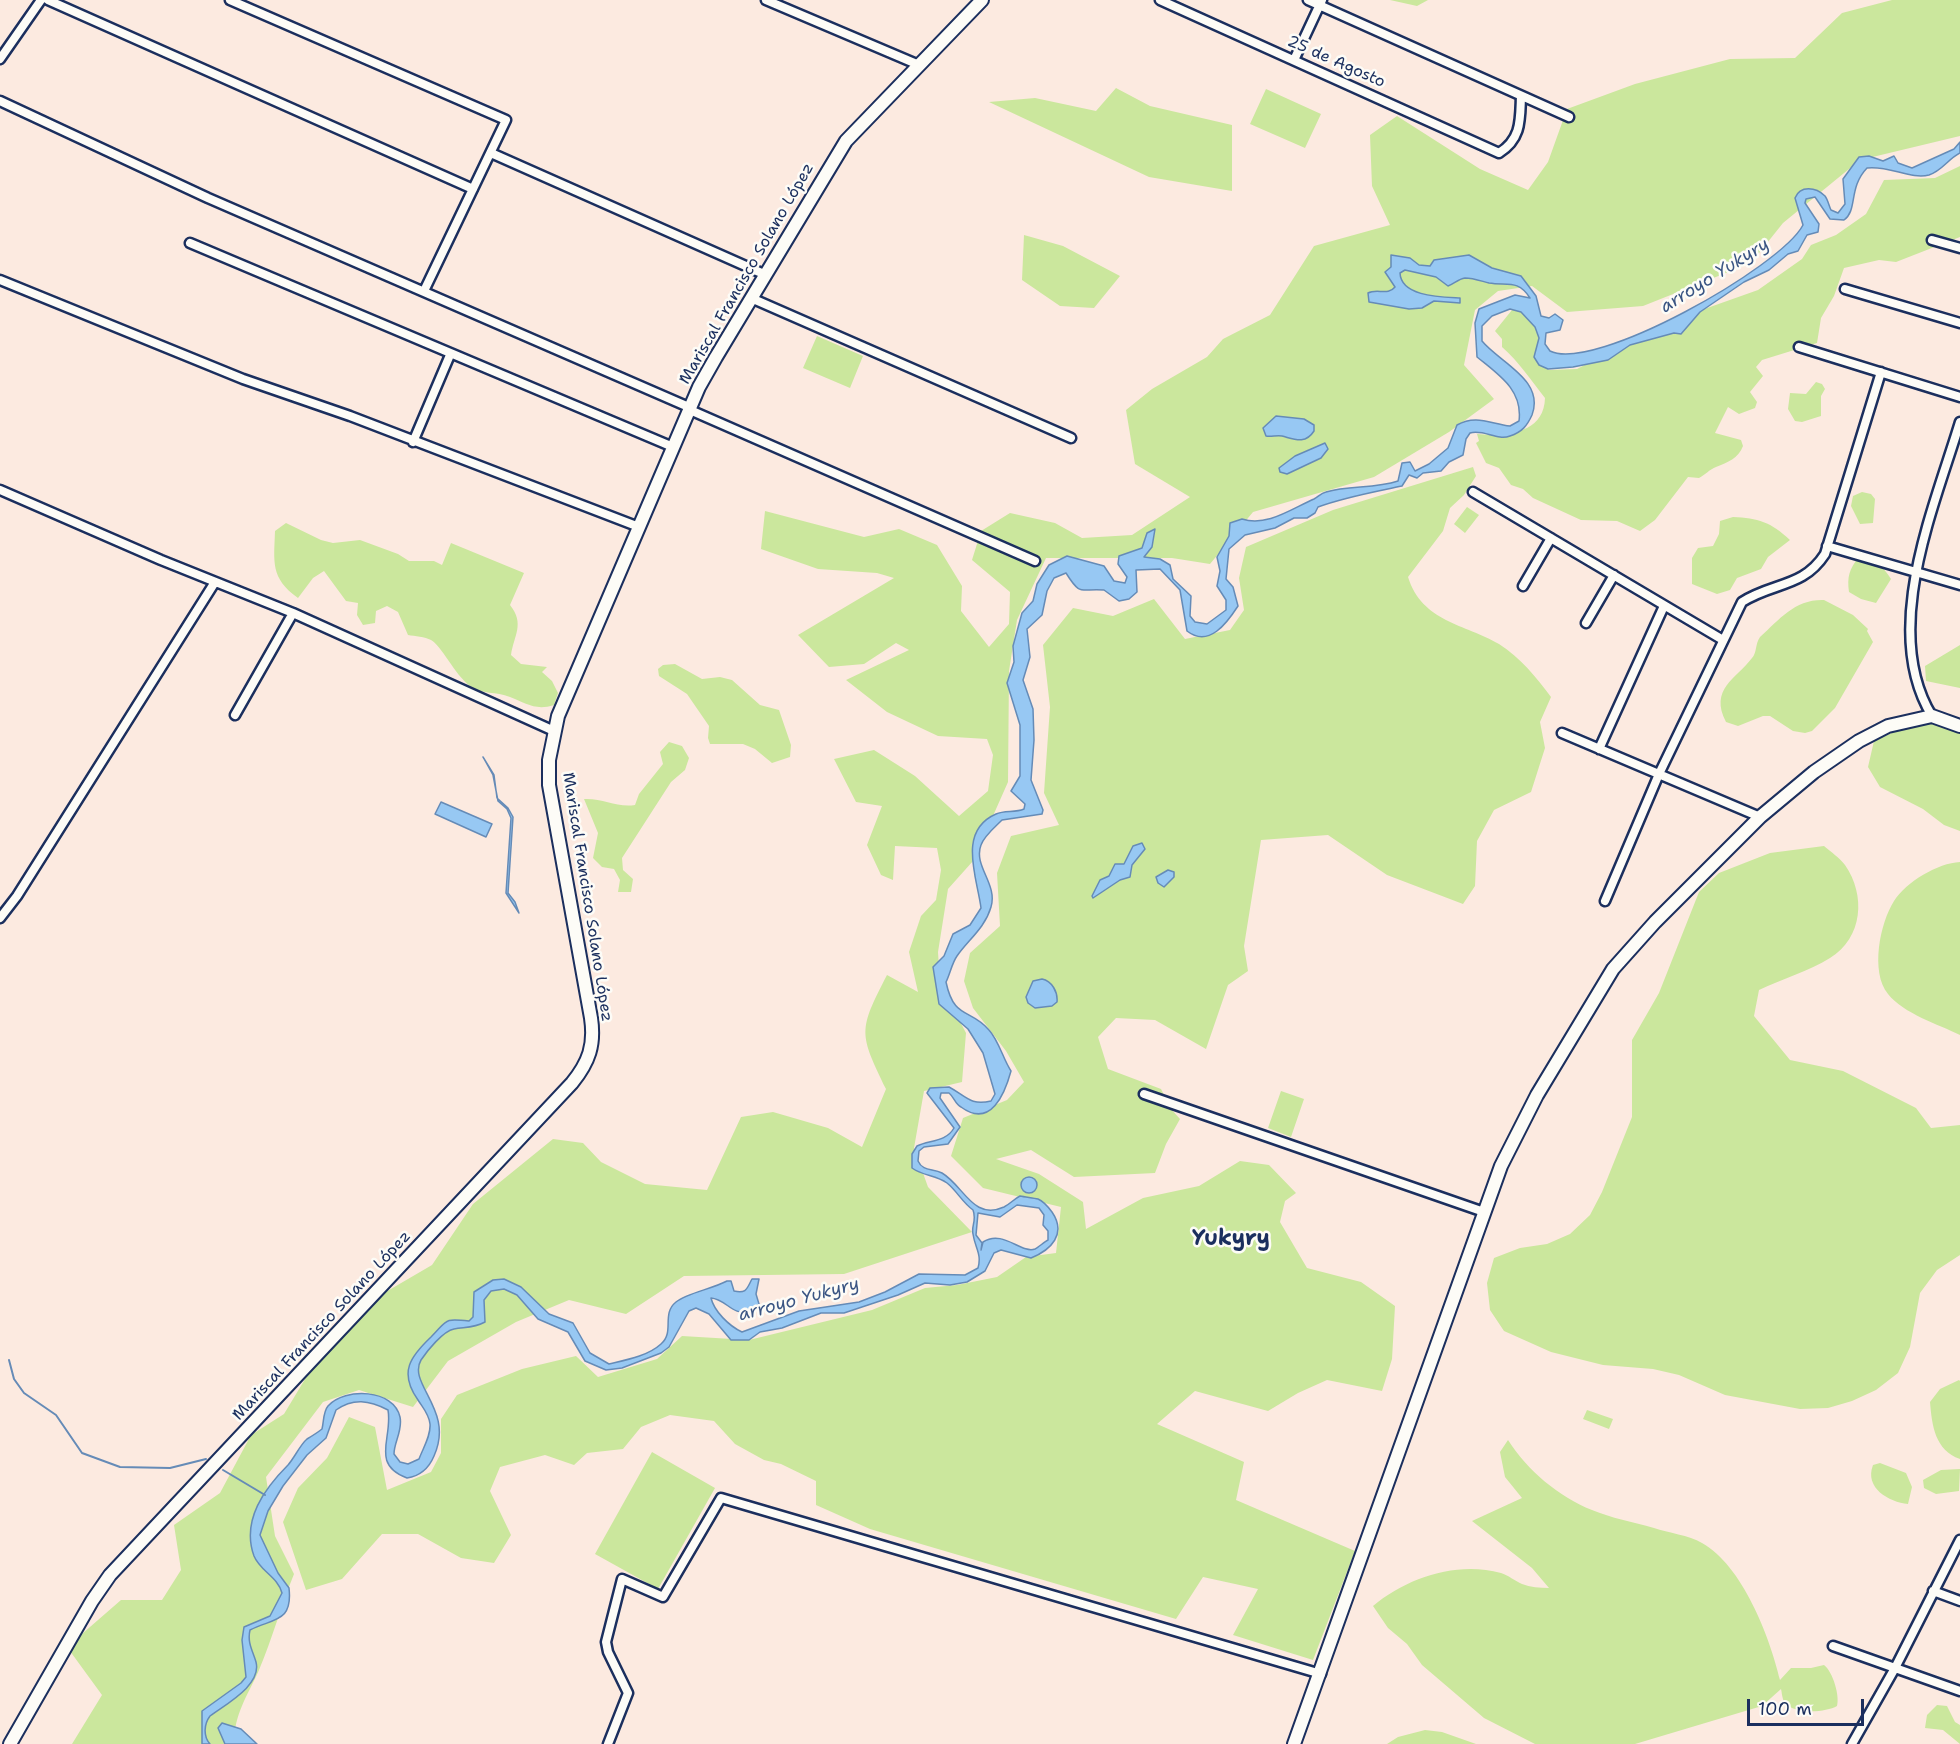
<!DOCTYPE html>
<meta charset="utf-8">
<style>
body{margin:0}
#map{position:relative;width:1960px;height:1744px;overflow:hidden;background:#fceae0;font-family:"Shantell Sans",sans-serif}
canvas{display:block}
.scale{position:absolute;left:1747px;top:1699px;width:117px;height:27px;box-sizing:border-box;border:3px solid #1b2f5e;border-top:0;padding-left:8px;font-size:18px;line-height:21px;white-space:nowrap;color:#1b2f5e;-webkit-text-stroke:4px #fdfcf7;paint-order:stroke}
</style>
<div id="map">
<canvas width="1960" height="1744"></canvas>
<div class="scale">100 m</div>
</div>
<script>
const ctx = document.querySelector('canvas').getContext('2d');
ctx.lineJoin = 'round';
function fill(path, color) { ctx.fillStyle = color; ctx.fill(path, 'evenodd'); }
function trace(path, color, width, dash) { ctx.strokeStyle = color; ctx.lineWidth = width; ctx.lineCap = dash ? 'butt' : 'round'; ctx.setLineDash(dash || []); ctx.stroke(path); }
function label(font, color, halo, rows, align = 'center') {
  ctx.font = font + ' "Shantell Sans",sans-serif'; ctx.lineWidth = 5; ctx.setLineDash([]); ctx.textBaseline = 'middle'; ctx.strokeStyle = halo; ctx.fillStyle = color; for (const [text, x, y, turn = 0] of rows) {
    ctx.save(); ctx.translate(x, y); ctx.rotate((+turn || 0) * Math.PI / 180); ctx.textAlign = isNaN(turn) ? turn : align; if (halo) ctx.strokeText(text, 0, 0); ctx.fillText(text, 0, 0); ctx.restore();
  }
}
const green = new Path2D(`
 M1390,0H1428L1417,6Z
 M1892,0H1960V136L1860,160L1783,223L1751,263L1643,306L1567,312L1532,286L1498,291L1475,310L1464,365L1494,399L1449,432L1374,477L1253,512L1210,564L1172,558H1046L1017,620L1009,671L1008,782L973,861L948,889L938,952L940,983L966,1033L962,1082L924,1091L914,1148L928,1187L972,1232L844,1274L684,1276L626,1314L569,1300L516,1322L448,1361L413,1407L359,1390L323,1402L266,1477L275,1536L294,1574C281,1606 272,1639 259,1670C247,1697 234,1714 234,1744H72L102,1695L67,1647L121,1600H162L181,1570L174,1525L220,1493L251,1435L284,1414L328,1341L372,1300L432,1265L473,1204L553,1139L583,1143L601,1162L645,1184L707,1190L741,1117L773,1112L828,1128L862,1147L886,1089C859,1033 858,1031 887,975L918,992L909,952L921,916L936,900L941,870L937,848L895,846L893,880L881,875L867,845L882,806L856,802L834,759L874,750L915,776L959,816L988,791L993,755L987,739L938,736L887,712L846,680L909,650L896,643L864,664L829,667L798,635L894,578L877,573L818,569L761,549L765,511L864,537L899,529L937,545L962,586L961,611L989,647L1009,624L1010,592L972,560L981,531L1010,513L1055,523L1082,538L1132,535L1190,497L1135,464L1126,410L1152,389L1207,357L1223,339L1270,315L1314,246L1390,225L1372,186L1370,135L1397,116L1480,169L1528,190L1548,162L1567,109L1635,84L1730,59L1795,58L1842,13Z
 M1116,88L1150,106L1232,125V191L1149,177L989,102L1035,98L1096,111Z
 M1266,89L1321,114L1305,148L1250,124Z
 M1960,166V237L1896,262L1879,260L1844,268L1834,296L1821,318L1817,343L1762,360L1756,367L1763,376L1750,392L1757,402L1755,408L1739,414L1728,407L1715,433L1741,440L1743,446C1738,459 1728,462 1716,467C1710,469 1705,475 1699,478L1688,477L1655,520L1640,531L1617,521L1581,520L1533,498L1523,489L1511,485L1499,468L1486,463L1476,443L1479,441L1477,434C1506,436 1544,434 1545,398C1530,379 1520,363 1502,347V339L1495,331L1516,305L1537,325L1542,366L1549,370L1577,369L1665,323L1758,290L1802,259L1811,245L1836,235L1866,214L1884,180L1935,178Z
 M1024,235L1063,246L1120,276L1094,308L1060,306L1022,280Z
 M817,336L863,356L850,388L803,368Z
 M1816,382L1822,384L1825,389L1821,396V416L1802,422L1795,421L1788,409L1790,393L1806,394Z
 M1473,467L1476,476L1464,495L1450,508L1443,531L1408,577C1422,622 1465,624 1499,644C1521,658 1536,677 1551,697L1540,722L1545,748L1531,792L1494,810L1477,841L1475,886L1463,904L1387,875L1328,835L1261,840L1244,946L1248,971L1228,985L1206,1049L1155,1020L1116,1018L1098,1037L1108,1069L1161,1089L1171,1109L1180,1119L1166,1144L1155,1173L1074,1177L1031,1150L996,1159L1039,1174L1083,1202L1086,1229L1143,1198L1199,1186L1240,1161L1269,1165L1296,1193L1285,1201L1280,1222L1307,1268L1361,1282L1395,1306L1392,1359L1382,1391L1327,1380L1298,1393L1268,1411L1195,1391L1157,1424L1244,1462L1236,1500L1355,1551L1313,1660L1233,1635L1258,1589L1203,1577L1176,1619L870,1529L816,1505V1481L781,1464L764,1460L735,1444L714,1421L670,1415L641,1427L623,1449L587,1453L574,1465L545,1455L500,1467L490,1491L511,1535L494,1563L461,1558L418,1534H382L342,1579L306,1590L283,1522L298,1488L327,1458L349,1417L375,1427L387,1490L431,1472L441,1453V1419L457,1395L522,1369L576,1356L598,1377L657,1359L682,1336L749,1340L872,1310L925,1288L957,1285L997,1277L1026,1257L1056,1253L1061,1207L983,1188L951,1156L963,1118L1007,1100L1024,1082L1006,1051L973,1008L964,981L970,953L1000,926L997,873L1011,836L1059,825L1044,793L1050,707L1043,645L1073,608L1113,616L1154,599L1185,639L1230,630L1244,610L1239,578L1246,547L1333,510Z
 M1862,492L1871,494L1875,499L1873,523L1860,524L1851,506L1853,496Z
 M1467,507L1479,515L1465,533L1454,524Z
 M1733,517C1758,518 1771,522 1790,540L1768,557L1761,569L1737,578L1730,590L1717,594L1692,584V558L1698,548L1713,546L1719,534L1720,521Z
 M286,523L321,540L333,543L360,540L398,554L409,561H434L442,565L451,543L524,573L510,605C525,624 514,635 511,655L521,664L547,667L542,672L552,681L558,693L554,705C535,711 526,703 510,697C496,691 482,695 470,686C455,675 441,645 431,640C425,637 415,636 408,635L398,612L387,606L376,611L375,623L363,625L357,615L358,603L346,601L324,571L313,578L298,598C270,578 274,562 275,531Z
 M1859,557C1875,560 1883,566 1891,579L1876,603L1861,599L1849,592C1847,577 1849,569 1859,557Z
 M1824,600L1853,615L1868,629L1867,631L1873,642L1835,708L1812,731L1805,733L1793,731L1770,716H1763L1738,726L1726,722C1709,689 1736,679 1752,658C1757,653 1755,644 1760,637C1780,619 1795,599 1824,600Z
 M1960,645V688L1926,681L1925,666Z
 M675,664L702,679L720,677L732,680L760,705L779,710L791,745L790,757L772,763L755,749L743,744H710L708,738L709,726L687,694L659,676L658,669L663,665Z
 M1925,718L1960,730V831L1944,825L1923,809L1880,787L1868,767L1874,741Z
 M669,742L682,746L689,758L685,770L671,782L622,858L623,870L633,879L631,892H618L620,880L614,869L602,867L593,858L598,833L584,799C603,798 617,808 635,805L639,794L663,764L660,752Z
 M1824,846C1831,852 1840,858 1845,865C1866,895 1863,938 1830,958C1809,971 1782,979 1759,990L1754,1016L1790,1060L1843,1071L1916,1108L1931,1128L1960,1125V1255L1937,1270L1920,1293L1910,1347L1898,1373L1876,1390L1852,1401L1828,1408L1800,1409L1725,1395L1679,1375L1653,1369L1603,1365L1551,1352L1504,1331L1490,1310L1487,1283L1494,1258L1520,1248L1547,1244L1570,1234L1590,1215L1602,1192L1632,1117V1040L1659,993L1699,892L1719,873L1770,853Z
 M1960,862V1035C1938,1024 1904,1014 1888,994C1870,972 1880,923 1894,901C1906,882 1938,863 1960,862Z
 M1281,1091L1304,1099L1291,1137L1268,1128Z
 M1959,1380L1960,1381V1459C1935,1450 1932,1426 1930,1402L1940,1389Z
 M1587,1410L1613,1419L1609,1429L1583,1419Z
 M1508,1440C1527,1470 1559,1497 1592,1510C1611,1518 1633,1522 1654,1528C1668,1533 1689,1535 1702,1543C1742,1565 1770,1637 1780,1680L1791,1668H1811L1824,1665C1833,1672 1840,1696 1837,1706C1825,1713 1794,1714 1785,1703C1782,1699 1782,1693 1781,1689L1762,1706L1635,1744H1535L1484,1718L1422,1665L1407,1644L1388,1628L1373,1606C1407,1578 1456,1561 1501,1573C1508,1575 1515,1581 1522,1584C1530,1587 1540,1588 1549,1588L1532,1568L1472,1521L1522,1498L1505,1477L1500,1452Z
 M652,1452L715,1488L658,1589L595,1554Z
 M1880,1463L1906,1473L1912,1487L1908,1504C1889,1502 1864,1488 1873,1465Z
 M1960,1469L1959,1491L1936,1494L1924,1488L1923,1480L1941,1470Z
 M1937,1705L1947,1706L1955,1722L1960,1725V1744L1943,1730L1925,1728L1927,1715Z
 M1425,1730L1442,1732L1476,1744H1387L1398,1737Z`);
const water = new Path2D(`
 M1960,142V153C1948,159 1942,171 1929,175C1911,180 1889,165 1867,168C1848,188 1858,210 1844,220L1830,219L1815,197L1806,199L1805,203L1819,224L1818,232L1807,235L1798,251L1788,254L1769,270L1744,282L1700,312L1681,334L1674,333L1630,345L1608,360L1573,367L1548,369L1539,365L1534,357L1539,338L1535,327L1521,312L1510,309L1492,316L1482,326V341C1500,363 1545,380 1532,415C1527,426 1522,432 1510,436C1497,441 1484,429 1470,433L1466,439L1463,455L1449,462L1441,471L1423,473L1417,478L1409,475L1402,486C1374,492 1345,497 1318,507L1315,513L1307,518H1294L1275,528L1245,535L1229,549L1226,579L1233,587L1238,606C1227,623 1209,648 1187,631L1180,590L1160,569L1136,570L1137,592L1129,599L1119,601L1104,590C1080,588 1081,597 1066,573L1054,578L1047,591L1042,615L1027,629L1030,657L1023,680L1033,709L1034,740L1031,780L1043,810L1042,814L1002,820C995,827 984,836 981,845C973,866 998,884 991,907C985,928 968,940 957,956C952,963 950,974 946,982C954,1020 970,1008 989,1030C999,1041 1003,1059 1011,1071C1005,1093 991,1129 961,1107C955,1104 954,1097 949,1093H941L940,1098L960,1127L948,1144L924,1147L919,1151L918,1161C923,1172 933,1168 942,1173C964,1186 973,1221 1004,1207C1010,1204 1014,1199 1020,1196C1025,1197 1033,1198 1038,1199C1043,1201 1049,1208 1052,1212C1067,1234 1051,1250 1031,1258L1001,1250L994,1253L985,1271L967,1282L950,1285L925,1283L898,1295L844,1313H821L782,1328L760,1332L749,1340H731L709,1314L696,1308L689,1311L669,1347L661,1353L622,1368L606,1370L585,1361L568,1332L538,1319L517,1295L504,1289L491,1291L484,1300L485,1322C474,1328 466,1327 454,1329C443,1331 427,1351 421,1360C407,1384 455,1410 434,1456C429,1468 420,1476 407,1478C370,1464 393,1438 388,1410C369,1400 353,1398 336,1410L326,1438L307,1455L283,1486L268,1511L260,1535L278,1573L289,1588C293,1623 273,1618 250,1630C247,1643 253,1651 256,1662C262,1685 226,1704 210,1716C204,1724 203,1736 210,1744H202V1711L241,1683L246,1677L242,1640L244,1627L270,1616L282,1593C278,1577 260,1571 254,1556C241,1520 265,1488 288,1465C295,1457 300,1445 307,1439C312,1436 317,1433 322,1429C324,1421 323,1412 328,1406C345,1387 394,1389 400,1417C403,1430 394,1442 394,1454L400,1462L408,1464L419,1459C423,1448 431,1436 430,1424C429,1414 423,1408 418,1400C398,1372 411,1356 431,1337C448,1320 443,1318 469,1321L473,1317L474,1292L493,1280L504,1279L521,1287L549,1314L573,1323L590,1353L609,1364C626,1360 648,1356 661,1344C675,1332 661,1314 676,1302C687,1293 712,1289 727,1281H731L734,1291C747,1294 747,1288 752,1279H759L756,1294L759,1304L750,1312C732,1316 726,1299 711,1298C714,1311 729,1326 742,1332L799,1311L859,1302L885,1292L919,1274L965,1275L978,1268C982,1254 975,1248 973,1234C971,1226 977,1220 973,1210C962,1202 957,1191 947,1183C936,1175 923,1176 912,1168V1154L917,1146C930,1140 946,1142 954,1128L927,1093L930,1088L949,1087C966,1096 970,1106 991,1101L995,1094L983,1053L968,1029L939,1004L933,967L944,956L953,934L970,925L981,908C977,877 957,831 996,814C1005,810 1015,813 1024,809L1025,804L1011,791L1020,776V725L1007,683L1014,662L1013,646L1022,613L1033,601L1037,584L1049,565L1067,556L1104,566L1114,581L1125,583L1127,577L1118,564L1119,556L1142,548L1147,533L1155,529L1152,547L1144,557L1160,559L1170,565L1173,579L1191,596L1190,616L1195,622L1207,624L1226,610V600L1217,586L1220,571L1217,557L1229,536L1230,523L1242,519C1267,527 1291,509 1314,499C1318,497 1321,493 1326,492C1349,485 1374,489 1398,481L1402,463L1410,462L1415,471L1429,464L1448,448L1457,425C1476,414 1491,424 1510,426L1519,421C1523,390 1499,375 1477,357L1475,323L1479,309L1515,295L1530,298C1518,279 1507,286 1489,283C1481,281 1473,278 1465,278C1458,279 1454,284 1448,286L1436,277L1405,270L1400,273C1401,297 1442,297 1460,298V303L1434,301L1422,308L1409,309L1369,302L1368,293C1377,288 1388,296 1395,287L1385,272L1391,267V255L1410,258L1419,265L1430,266L1434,260L1469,255L1492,268L1521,276L1536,296L1541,316L1549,318L1555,314L1563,320L1560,330L1546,333L1545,344L1550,351C1594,373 1781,267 1803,225L1795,198C1800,185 1816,187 1825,196C1828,200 1829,206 1831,210L1838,213L1845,204L1843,179L1859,157L1869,156L1883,161L1894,156L1898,163L1912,168L1954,149ZM1017,1205L1039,1208L1044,1215L1043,1225L1048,1231V1240C1044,1242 1039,1247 1035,1249C1021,1254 1003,1229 983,1242L981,1250L982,1243L976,1235L978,1213L1000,1217Z
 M1276,416L1304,419L1314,425V431C1305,445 1294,439 1282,436C1277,435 1271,437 1266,436L1263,428Z
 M1325,443L1328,449L1321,458L1287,474L1280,472L1279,468L1295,456Z
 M483,757L494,775L497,798L508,808L513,817L508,893L515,902L519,913L506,893L511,818L507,809L498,801L493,775Z
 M441,802L492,824L486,837L435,814Z
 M1142,843L1145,849L1132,865L1130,877L1120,880L1093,898L1092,896L1100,880L1109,876L1115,864H1124L1133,846Z
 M1168,870L1174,872V877L1164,887L1158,883L1156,877Z
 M1042,979C1052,981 1058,992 1057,1002L1052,1006L1035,1008L1028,1003L1026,997L1033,981Z
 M1021 1185a8 8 0 1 1 16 0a8 8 0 1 1-16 0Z
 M222,1723L241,1729L257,1744H225L218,1728Z`);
const stream = new Path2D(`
 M9,1360L14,1379L24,1393L56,1415L82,1453L120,1467L170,1468L206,1459
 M223,1470L265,1495`);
const street = new Path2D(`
 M48,0L473,189
 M230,0L506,120L424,291
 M766,0L919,65
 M1160,0L1499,153C1522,139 1520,119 1521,96
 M1308,0L1569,117
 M0,59L41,0
 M1294,60L1322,0
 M0,101L208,198L691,408
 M491,153L766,275
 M1932,240L1960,248
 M190,243L673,447
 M0,280L243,379L350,416L639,527
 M1845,289L1960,323
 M751,298L1071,438
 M1799,347L1960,397
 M690,410L1035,561
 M413,442L450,355
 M0,490L161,560L293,613L554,731
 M1473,492L1723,640
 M1827,546L1960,585
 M1523,586L1551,538
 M1586,623L1614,575
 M235,715L293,613
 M1932,716C1880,631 1934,508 1960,422
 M1562,733L1760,817
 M1599,749L1664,606
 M1605,901L1659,774L1742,602C1773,582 1803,588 1825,554L1881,372
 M0,918L17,896L215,582
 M1144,1094L1484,1212
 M1933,1591L1960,1601
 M1833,1646L1960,1691
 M608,1744L628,1693L608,1652L606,1642L622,1579L663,1597L721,1498L1321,1674
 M1852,1744L1895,1668L1960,1540`);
const secondary = new Path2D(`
 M10,1744L92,1601L110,1575L572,1083C589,1062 595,1045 591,1018L549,785V760L558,716L699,387L716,357L846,141L982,0
 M1294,1744L1501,1166L1537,1095L1613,969L1655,922L1760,817L1814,772L1859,741L1888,726L1932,716L1960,726`);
const streetNames = [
 ["25 de Agosto",1336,62,24],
 ["Mariscal Francisco Solano López",747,274,-60],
 ["Mariscal Francisco Solano López",587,897,81],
 ["Mariscal Francisco Solano López",322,1326,-47]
];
const waterNames = [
 ["arroyo Yukyry",1715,276,-32],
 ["arroyo Yukyry",799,1300,-15]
];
const districtNames = [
 ["Yukyry",1231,1239]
];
fill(green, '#cbe79d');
fill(water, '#97c8f3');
trace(water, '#658bb7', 1.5);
trace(stream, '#658bb7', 2);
trace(street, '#1b2f5e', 13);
trace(secondary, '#1b2f5e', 16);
trace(street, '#fdfcf7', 8);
trace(secondary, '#fdfcf7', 12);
label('16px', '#1b2f5e', '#fdfcf7', streetNames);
label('italic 18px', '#3a5583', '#fdfcf7', waterNames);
label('bold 22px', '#1b2f5e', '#fdfcf7', districtNames);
</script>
